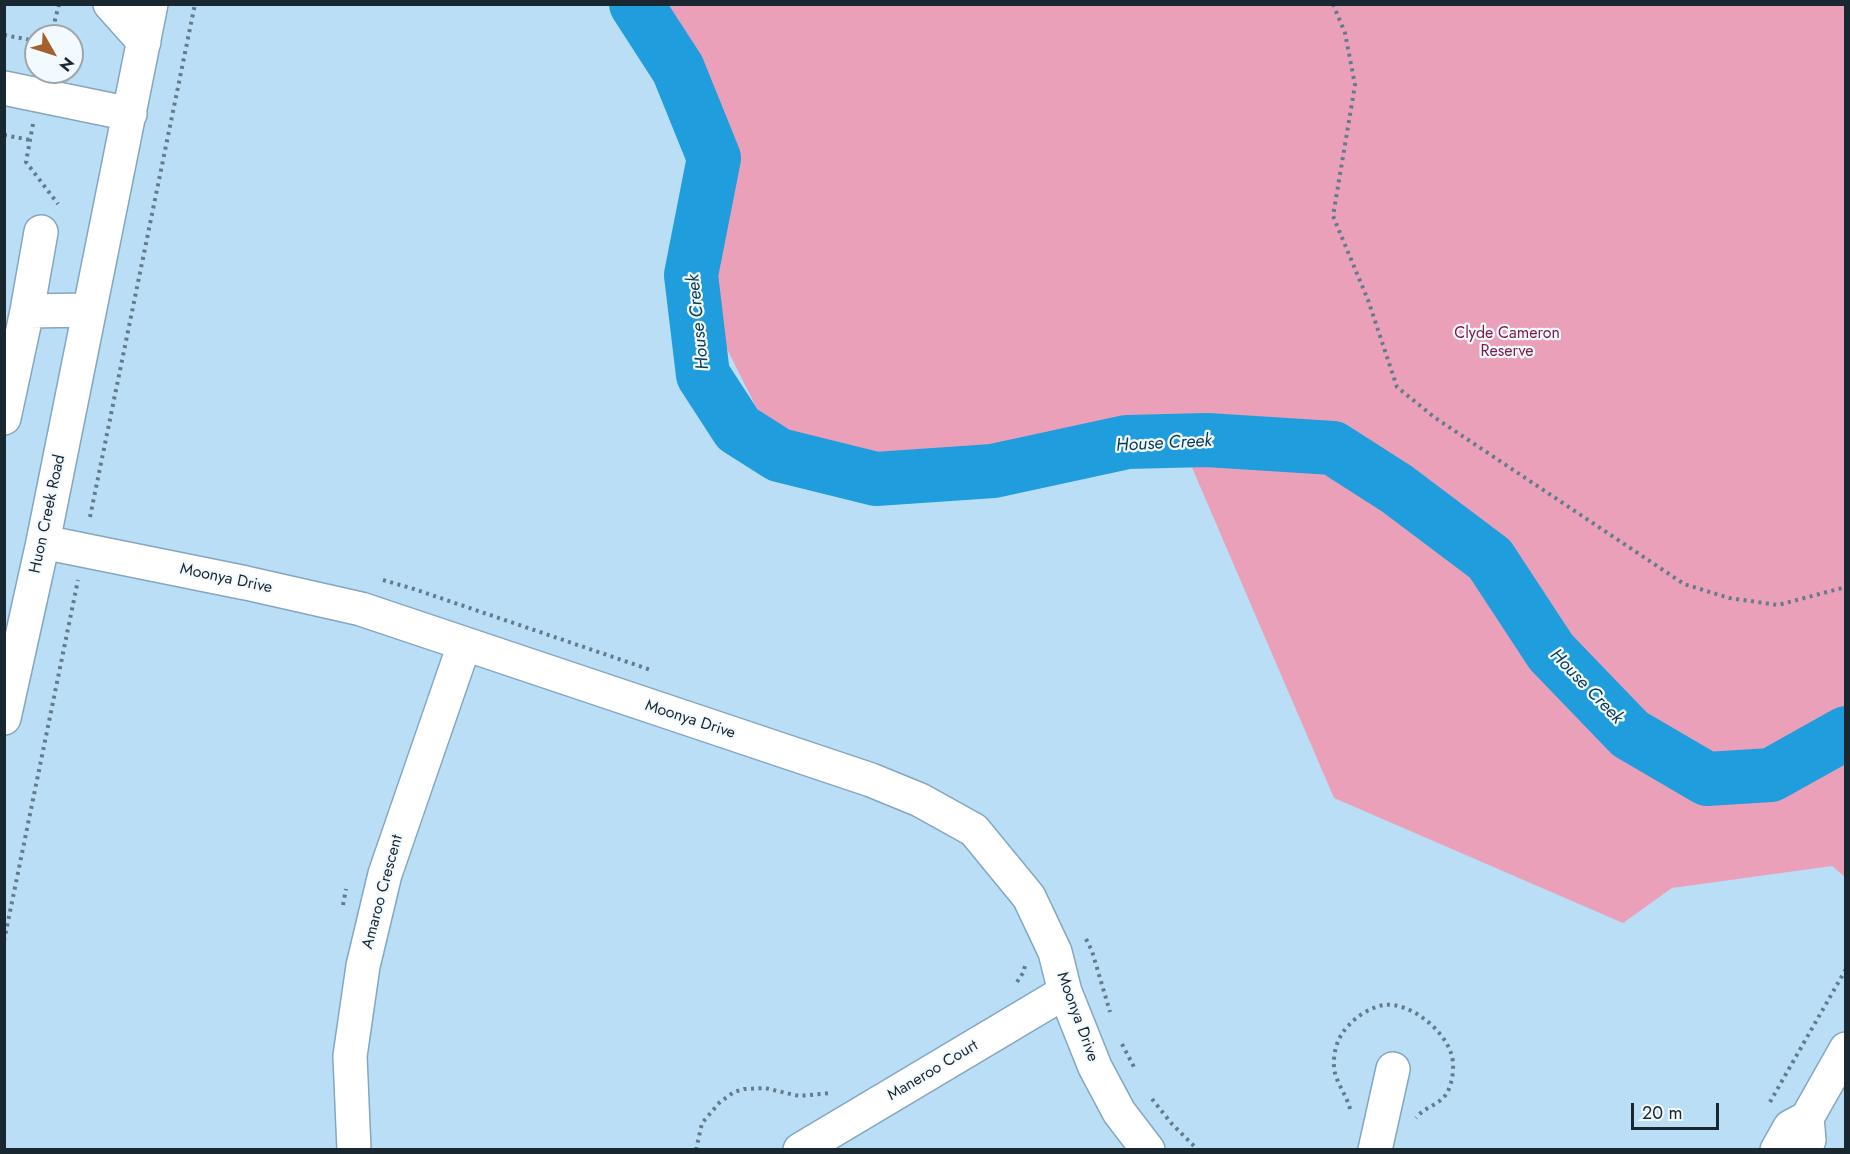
<!DOCTYPE html>
<style>
body{margin:0}
#map{position:relative;width:1850px;height:1154px;overflow:hidden;background:#b9def6;font-family:Jost,sans-serif}
canvas{display:block}
.frame{position:absolute;inset:0;border:6px solid #192730;pointer-events:none}
.north{position:absolute;left:24px;top:24px;width:60px;height:60px;box-sizing:border-box;background:#f3faff;border:2px solid #9ca6ac;border-radius:50%;rotate:129deg;font-size:16px;font-weight:700;line-height:24px;text-align:center;color:#192730}
.north::after{content:'';display:block;margin:auto;width:21px;height:27px;background:#a3622d;clip-path:polygon(50% 0,100% 100%,50% 72%,0 100%)}
.scale{position:absolute;left:1631px;top:1103px;width:88px;height:27px;box-sizing:border-box;border:3px solid #192730;border-top:0;padding-left:8px;font-size:18px;line-height:21px;white-space:nowrap;color:#192730;-webkit-text-stroke:4px #f3faff;paint-order:stroke}
</style>
<div id="map">
<canvas width="1850" height="1154"></canvas>
<div class="frame"></div>
<div class="north">N</div>
<div class="scale">20 m</div>
</div>
<script>
const ctx = document.querySelector('canvas').getContext('2d');
ctx.lineJoin = 'round';
function fill(path, color) { ctx.fillStyle = color; ctx.fill(path, 'evenodd'); }
function trace(path, color, width, dash) { ctx.strokeStyle = color; ctx.lineWidth = width; ctx.lineCap = dash ? 'butt' : 'round'; ctx.setLineDash(dash || []); ctx.stroke(path); }
function label(font, color, halo, rows, align = 'center') {
  ctx.font = font + ' Jost,sans-serif'; ctx.lineWidth = 4.5; ctx.setLineDash([]); ctx.textBaseline = 'middle'; ctx.strokeStyle = halo; ctx.fillStyle = color; for (const [text, x, y, turn = 0] of rows) {
    ctx.save(); ctx.translate(x, y); ctx.rotate((+turn || 0) * Math.PI / 180); ctx.textAlign = isNaN(turn) ? turn : align; if (halo) ctx.strokeText(text, 0, 0); ctx.fillText(text, 0, 0); ctx.restore();
  }
}
const green = new Path2D(`
 M644,5H1845V877L1832,866L1672,888L1623,923L1334,798L1187,456L1045,446L935,463L812,457L776,439L755,405L705,305L698,155Z`);
const river = new Path2D(`
 M636,4L678,69L714,158L691,275L703,375L738,429L779,455L876,479L993,471L1127,442L1207,440L1333,448L1397,489L1490,559L1551,652L1630,734L1707,779L1771,775L1846,733`);
const path = new Path2D(`
 M1333,4L1345,33L1355,85L1333,216L1368,300L1397,387L1434,417L1684,584L1729,598L1778,605L1846,587
 M4,35L36,41
 M51,36L59,4
 M33,124L26,162L58,204
 M4,135L30,140
 M90,517L195,4
 M383,580L414,589L651,670
 M343,905L346,889
 M1086,939L1092,951L1110,1012
 M4,941L78,580
 M1017,982L1023,973L1025,966
 M1122,1044L1134,1067
 M1152,1099L1172,1124L1198,1150
 M1770,1102L1846,969
 M1350,1109C1347,1095 1335,1082 1334,1067C1333,1051 1338,1036 1349,1025C1357,1016 1371,1007 1384,1005C1410,1002 1443,1029 1451,1053C1455,1064 1453,1082 1447,1093C1440,1105 1424,1107 1416,1118
 M696,1150L702,1123L720,1102L734,1092L744,1089L765,1088L799,1096L830,1093`);
const minor = new Path2D(`
 M110,4L144,42
 M4,88L130,114
 M27,311L41,232
 M4,418L27,311L89,310
 M43,542L246,583L361,609L871,780L920,800L974,830L1029,897L1055,952L1065,992L1095,1067L1119,1112L1148,1150
 M4,718L43,542L151,4
 M354,1150L350,1056L363,966L385,874L464,645
 M800,1150L1065,992
 M1375,1150L1393,1069
 M1777,1150L1790,1127L1807,1118
 M1804,1150L1809,1140L1807,1118L1846,1049`);
const parkNames = [
 ["Clyde Cameron",1507,334],
 ["Reserve",1507,352]
];
const streetNames = [
 ["Huon Creek Road",48,514,-78],
 ["Moonya Drive",226,579,12],
 ["Moonya Drive",690,720,18],
 ["Amaroo Crescent",383,892,-75],
 ["Moonya Drive",1077,1017,70],
 ["Maneroo Court",933,1071,-31]
];
const waterNames = [
 ["House Creek",699,322,-96],
 ["House Creek",1164,444,-3],
 ["House Creek",1586,687,46]
];
fill(green, '#eba0ba');
trace(river, '#1f9ddc', 54);
trace(minor, '#84a7bf', 36);
trace(path, '#637c8c', 4, [3, 4.5]);
trace(minor, '#fff', 33);
label('16px', '#791b46', '#f3faff', parkNames);
label('16px', '#192730', '#f3faff', streetNames);
label('italic 18px', '#083a53', '#f3faff', waterNames);
</script>
